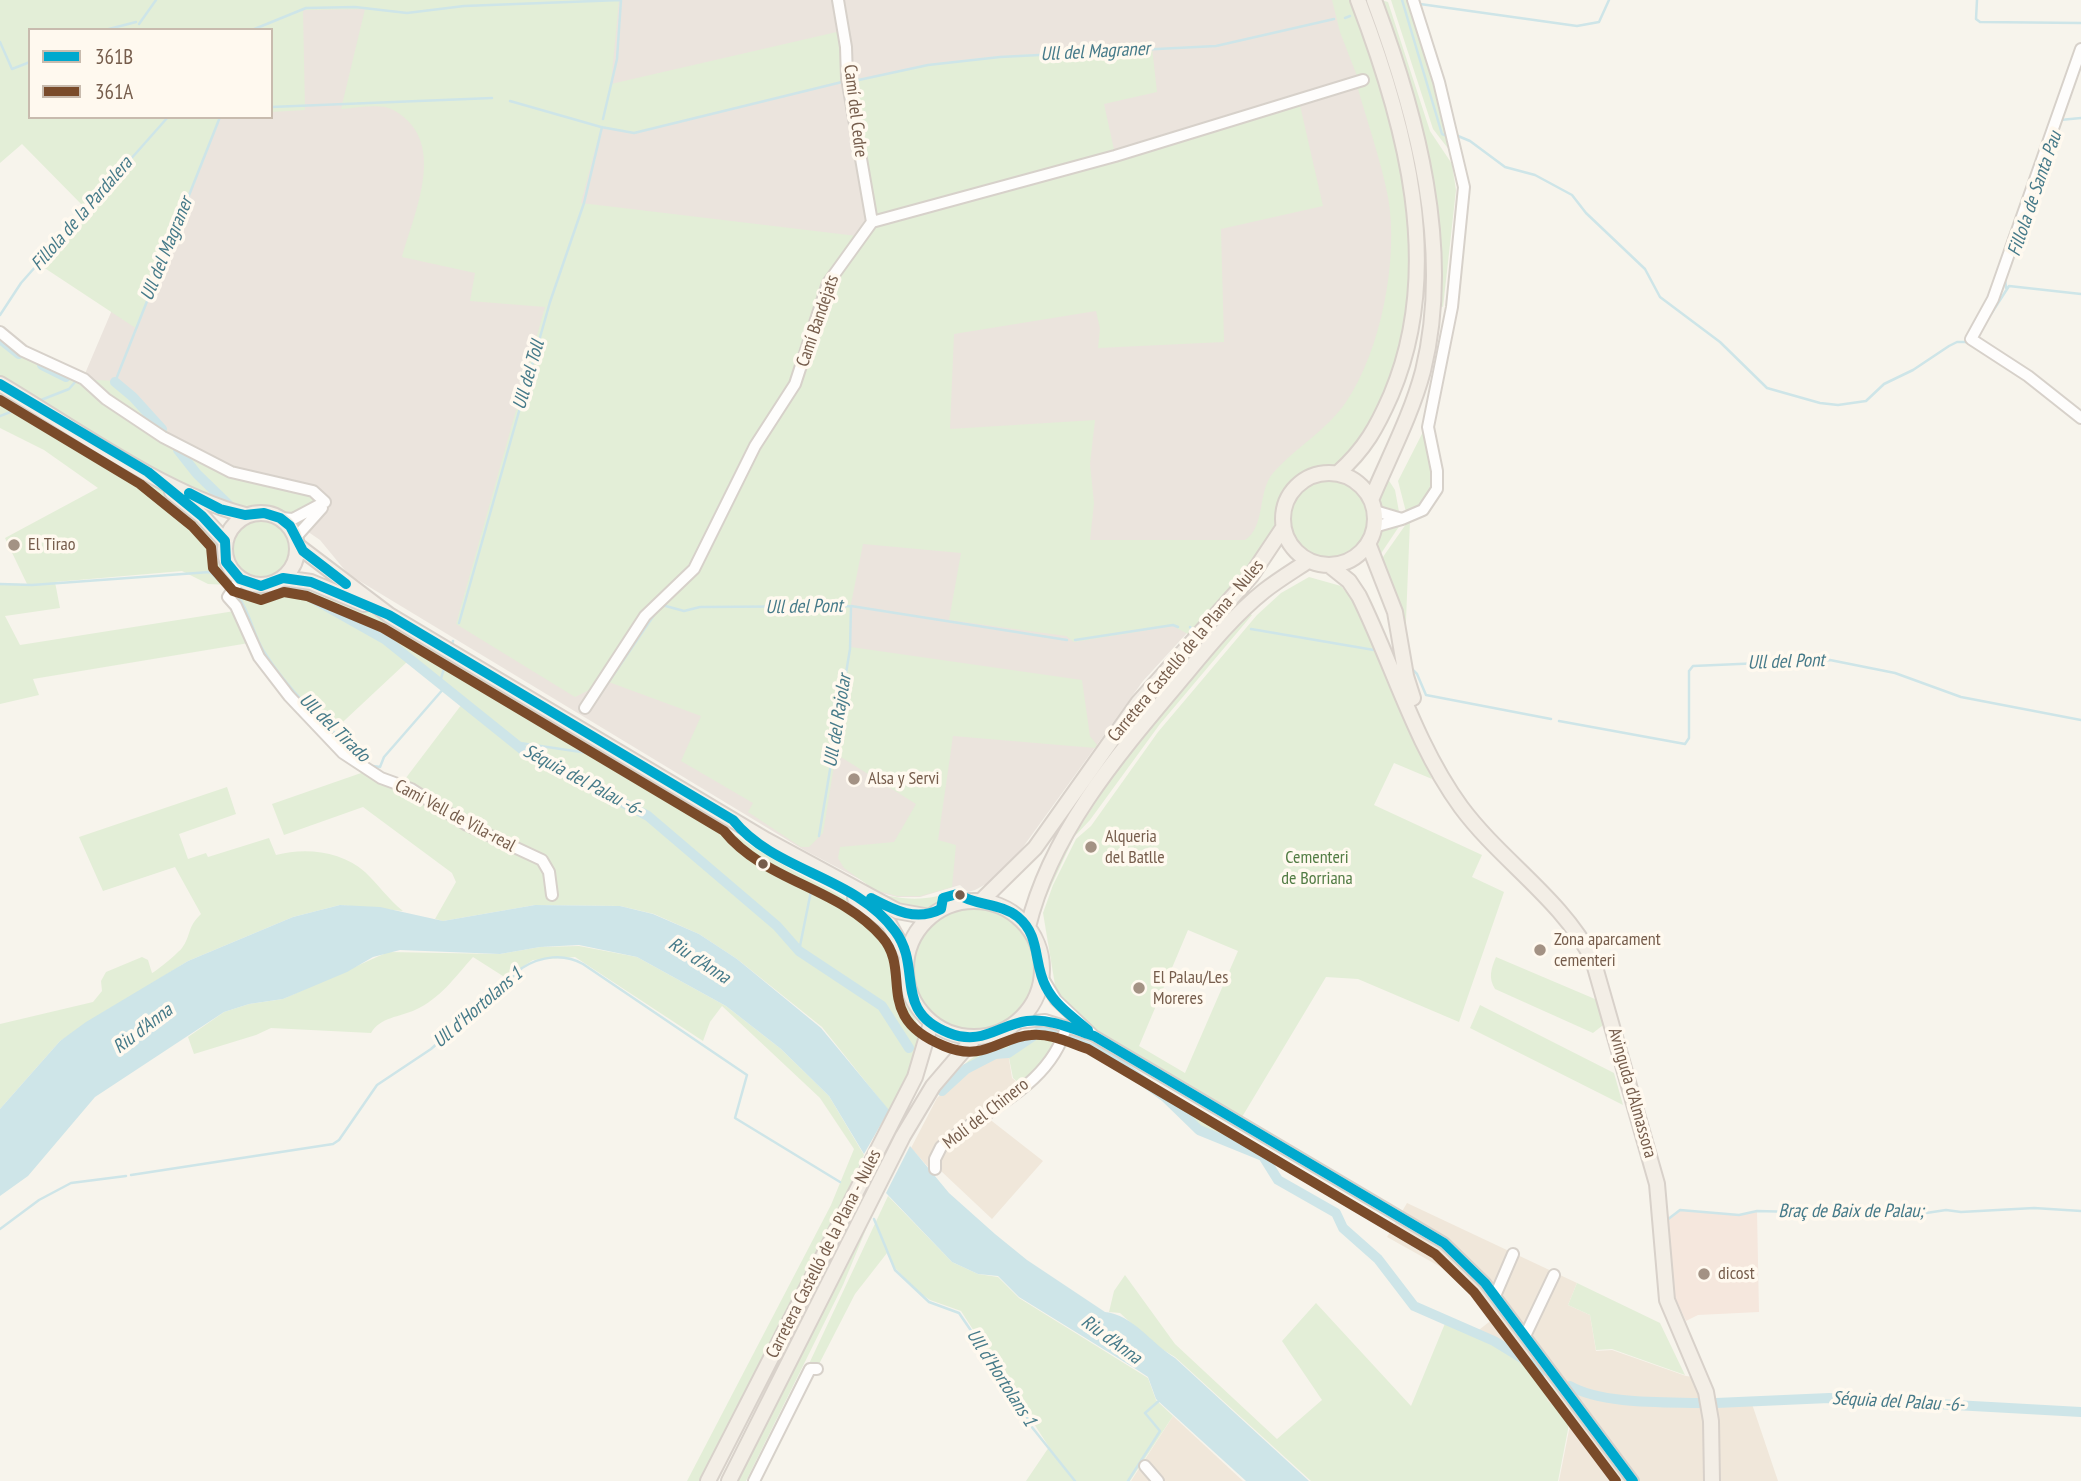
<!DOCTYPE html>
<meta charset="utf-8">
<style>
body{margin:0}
#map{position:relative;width:2081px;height:1481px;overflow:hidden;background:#f7f4ec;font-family:"PT Sans Narrow",sans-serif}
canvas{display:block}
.legend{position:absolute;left:28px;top:28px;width:245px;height:91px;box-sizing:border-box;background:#fff9ef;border:2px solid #c8bbae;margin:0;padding:9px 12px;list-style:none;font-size:21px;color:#765d4c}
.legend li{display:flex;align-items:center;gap:14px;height:35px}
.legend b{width:35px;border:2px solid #c8bbae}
</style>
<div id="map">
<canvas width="2081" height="1481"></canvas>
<ul class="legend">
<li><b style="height:9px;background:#00a9ce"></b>361B</li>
<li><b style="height:9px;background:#7a4b2a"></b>361A</li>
</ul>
</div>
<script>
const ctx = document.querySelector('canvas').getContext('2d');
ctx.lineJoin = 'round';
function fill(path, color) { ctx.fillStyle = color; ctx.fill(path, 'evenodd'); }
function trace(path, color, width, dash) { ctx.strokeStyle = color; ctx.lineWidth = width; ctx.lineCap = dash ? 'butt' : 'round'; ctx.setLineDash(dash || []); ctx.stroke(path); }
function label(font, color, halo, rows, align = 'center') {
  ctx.font = font + ' "PT Sans Narrow",sans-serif'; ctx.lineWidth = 7; ctx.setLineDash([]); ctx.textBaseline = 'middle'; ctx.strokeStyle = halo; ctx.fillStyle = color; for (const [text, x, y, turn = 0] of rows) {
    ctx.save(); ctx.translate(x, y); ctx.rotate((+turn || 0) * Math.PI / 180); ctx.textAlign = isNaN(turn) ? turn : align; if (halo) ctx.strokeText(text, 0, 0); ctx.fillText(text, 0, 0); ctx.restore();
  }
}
const residential = new Path2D(`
 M1008,1053L1012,1078L1021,1085L931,1162L929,1168L911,1148L937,1098L967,1069L995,1055Z
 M988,1118L1043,1161L992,1219L941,1171L942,1152Z
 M1407,1203L1577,1283L1568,1305L1590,1315L1596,1351L1612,1350L1686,1376L1709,1379L1718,1406L1752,1404L1778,1481H1559L1571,1420L1547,1400L1556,1390L1536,1367L1502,1344L1475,1333L1498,1315L1473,1285L1387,1237Z
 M1173,1416L1243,1481H1131Z`);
const commercial = new Path2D(`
 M1680,1210L1739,1215L1757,1211L1759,1312L1698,1315L1686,1321L1675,1297L1667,1220Z`);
const industrial = new Path2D(`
 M244,0H1344L1401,197L1397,352L1309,467L1292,477L1280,492L1251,563L1143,681L1018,854L990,882L975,890L968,892L960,885L920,897H897L874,891L863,881L804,850L348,574L320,540L269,505L67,416L194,117H271V30Z`);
const green = new Path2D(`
 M0,0H619L611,84L841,31L845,64L841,81L634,132L601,127L581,203L857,236L846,251L791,387L697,558L658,599L595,687L575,697L456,624L545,307L470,301L475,273L402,257C413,217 442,155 408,121C402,115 394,109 385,107C371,105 355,108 341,109L365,9L303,10L305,110L271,112V30H30V117H221L137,329L37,263L86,209L22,144L0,163Z
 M1332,0H1351C1399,130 1449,311 1364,436C1359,444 1350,456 1343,460C1326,472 1305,466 1290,484C1276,501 1280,520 1270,537C1248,575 1216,603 1188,634L1173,626L1074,642L1066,636L949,620L961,553L863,544L851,604V647L1082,680L1090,736L1097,745L1095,748L953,736L938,840L956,845L952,887L920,896H897L875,890L844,868L838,858L840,847L894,842L916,804L836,754L823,833L809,847H801L748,812L753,803L681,761L701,716L606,681L647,619L680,588L737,482L779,414L830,283L874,226L849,80L895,73L928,64L1002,56L1152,47L1157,92L1104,104L1115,154L1299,101L1323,206L1221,229L1224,342L1098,348L1100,329L1096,311L954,334L950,429L1095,420L1090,464L1094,503L1090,540H1245C1266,526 1257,492 1273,473C1295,448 1327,430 1346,402C1381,351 1399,258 1388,197C1381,161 1368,124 1358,89L1357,76L1340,32Z
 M1381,0L1388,2L1430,131L1452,164L1456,190L1443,307L1440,306V282Z
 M1391,0H1408L1449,133L1450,151L1433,129Z
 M0,339L73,379L117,381C133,395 146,411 162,426C197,462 268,475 315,488L313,503L303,513L283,515L264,507L240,510L169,479L0,377Z
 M0,391L146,477L168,493L218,540L220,562L231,580L229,585L208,584L182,571L55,582L60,608L5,616L20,645L241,610L237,596L242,589L262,592L286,584L322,590L369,612L715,819C739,839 764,854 790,869C822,887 881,910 896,946C902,960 896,978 901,993C904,1004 912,1011 916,1021C928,1049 903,1088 889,1111L822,1027L737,959L699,934L654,914L620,906L535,905L443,921L435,919L456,882L452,873L363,807L284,835L272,804L364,772L399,787L462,704L407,662L330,734L282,683L255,642L33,679L39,695L0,704V583L27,584L5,538L98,488L44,450L0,428Z
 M1425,428L1433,487L1422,505L1406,512L1398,481Z
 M1386,476L1395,490L1400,517L1381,511L1380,491Z
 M1291 519a38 38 0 1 1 76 0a38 38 0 1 1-76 0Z
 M1411,517L1410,521L1405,645L1378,564Z
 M231 550a29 29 0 1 1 58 0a29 29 0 1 1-58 0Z
 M1400,525L1376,561L1380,529Z
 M1309,577L1341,586L1351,598L1432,779L1394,763L1374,805L1482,855L1472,877L1504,892L1459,1022L1358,979L1326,977L1242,1117L1102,1035L1057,997L1043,913L1053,885L1076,839L1091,826L1158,732L1257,615L1281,593ZM1188,930L1238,951L1185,1073L1139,1046Z
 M1249,613L1252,615L1160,724L1090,820L1074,837L1041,908L1051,871L1118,768L1167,704Z
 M227,787L236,814L179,834L188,859L206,853L208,857L269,838L276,855C305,847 342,851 365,872C379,885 388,899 403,911L340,905L293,917L188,961L60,1041L0,1109V1024L93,1002L102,991L101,981L106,972L142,957L148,960L152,973C157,971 179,952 182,948C191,936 187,927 201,914L175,867L103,891L79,837Z
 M864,889C890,897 911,902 938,896L936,906L915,913Z
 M911 969a62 62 0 1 1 124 0a62 62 0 1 1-124 0Z
 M579,946L637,957L726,1006L781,1049L829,1096L864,1155L816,1259L701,1481H687L831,1205L854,1149L820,1098L722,1006L710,1022L703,1041L575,957L533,960L506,978L473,957C454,978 441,998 415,1010C400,1017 380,1017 371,1033L271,1028L256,1035L194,1054L188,1037L224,1012L249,1004L283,999L388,952L500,954L540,947Z
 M1496,957L1602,1002L1607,1022L1593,1033L1495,989C1488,978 1491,969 1496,957Z
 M1480,1005L1614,1073L1623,1105L1470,1028Z
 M1041,1027L1061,1033L1047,1056L1021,1085L1013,1078L1008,1053L980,1061L941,1093C964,1053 1000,1041 1041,1027Z
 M1107,1054L1265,1151L1263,1155L1199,1130L1165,1097L1116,1064Z
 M888,1196L952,1262L978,1274L998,1277L1019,1298L1148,1378L1156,1400L1173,1416L1130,1481H1026L1049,1447L961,1311L930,1300L921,1294L895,1268L887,1253L855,1294L759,1481L807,1368Z
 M867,1227L843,1285L746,1481H737Z
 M1125,1275L1175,1344L1277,1439L1322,1400L1282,1341L1316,1303L1411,1406L1446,1321C1487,1339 1525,1357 1556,1391L1547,1400L1570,1419L1558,1481H1311L1175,1357L1155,1345L1120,1313L1109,1312L1114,1291Z
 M1577,1283L1660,1323L1685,1375L1612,1349L1596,1350L1590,1315L1568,1305Z`);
const water = new Path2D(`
 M340,905L380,907L443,921L535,905L620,906L653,914L699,934L737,959L821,1028L889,1110L864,1154L829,1096L781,1049L726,1006L637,957L579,945L540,947L500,954L400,950L373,957L347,972L283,999L249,1004L224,1012L95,1097L28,1176L0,1196V1109L60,1041L86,1022L188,961L293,917Z
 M910,1146L949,1193L995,1234L1027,1260L1105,1312C1133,1315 1151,1343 1175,1358L1309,1481H1246L1156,1399L1148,1377L1139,1371L1019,1297L998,1276L978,1274L952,1262L886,1193Z`);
const stream = new Path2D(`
 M1402,0L1442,134L1447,136
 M1977,0L1976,19L1980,22L2081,23
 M1420,4L1577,26L1599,22L1609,0
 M1345,18L1350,16
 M139,24L156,0
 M105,30L136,22
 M252,30L306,8L355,7L407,13L464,6L621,0
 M0,42L12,69L30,62
 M854,81L928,65L1000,57L1216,46L1334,19
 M510,101L601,127L634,133L842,82
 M271,107L492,98
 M603,119L617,59L621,0
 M2060,120L2081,118
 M1458,136L1470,141L1505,167L1535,175L1572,195L1586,213L1645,269L1660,297L1720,342L1767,388L1820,403L1838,405L1866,401L1884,384L1913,370L1949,346L1957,342H1967
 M2005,278L2006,288
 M1991,314L2009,286L2081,294
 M0,315L21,283L168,117
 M115,382L220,117
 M41,400L69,389L76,381
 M0,416L23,407
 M0,584L32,585L210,572L225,586
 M238,596C250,612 253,634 263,650C290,694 330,729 367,763
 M662,605L684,611L700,607L851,606L1067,640
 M459,623L550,302L584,203L602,127
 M1190,627L1191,628
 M1251,629L1374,650
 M1075,640L1173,625L1178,627
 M452,644L453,641
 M1409,666L1417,674L1426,695L1551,719
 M440,682L447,658
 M593,705L656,612
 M1559,721L1685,744L1689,738V671L1693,666L1830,660L1895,673L1961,697L2081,720
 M517,746L520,743L588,753L592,746
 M373,766L380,767L384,757L445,687
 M819,836L850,649L851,606
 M799,951L812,886
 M131,1175L333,1144L339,1140L377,1085L431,1049L522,968C541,956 564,953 583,964L747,1075L735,1118L840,1182
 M874,1219L895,1270L929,1302L959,1313L1019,1401L1031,1426L1075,1481
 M1667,1220L1680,1210L1739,1215L1757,1211L1913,1215L1946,1210L1961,1212L2034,1208L2081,1211
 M0,1229L39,1200L71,1183L126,1176
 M1128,1481L1160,1431L1145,1413L1161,1399`);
const canal = new Path2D(`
 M0,339L19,354
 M42,365L66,377
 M115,382L133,397L162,429
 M178,450L197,474L228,504
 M299,591L386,640L523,750L648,816L777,926L799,951L882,1006L909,1048
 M1068,1039L1107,1055L1165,1097L1199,1130L1263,1156L1278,1180L1336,1213L1343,1228L1378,1259L1414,1306L1494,1341L1543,1371
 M942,1091L966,1069L995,1054L1008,1053L1042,1030L1058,1036
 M1570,1386C1602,1404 1662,1402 1699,1403
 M1716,1403L1829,1398L2081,1412`);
const minor = new Path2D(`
 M838,0L846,47L847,78L872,222
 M2081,49L1993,299L1971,339L2028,376L2081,418
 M0,332L23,351L84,379L106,399L163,437L231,472L313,491L325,502
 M280,518L293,519L325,502
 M1402,519L1423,510L1437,489V471L1428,427L1452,307L1464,187L1439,82L1413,0
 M1374,527L1402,519L1375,511
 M296,537L322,508
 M240,579L228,597L236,606L259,657L289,696L343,753L381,778L411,789L467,825L542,860L549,872L552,895
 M585,708L645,616L694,569L755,446L795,384L828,283L872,222L1115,156L1363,80
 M1042,977L1056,1000L1094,1036L1444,1243L1485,1283L1633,1481
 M1016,1023L1045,1020L1092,1035
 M935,1169V1159L941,1147C983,1110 1050,1087 1066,1027
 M1495,1296L1513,1254
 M1525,1336L1554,1275
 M1145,1466L1158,1481
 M754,1481L810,1369H817`);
const major = new Path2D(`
 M0,384C74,428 163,493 245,515
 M1283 519a46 46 0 1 1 92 0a46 46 0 1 1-92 0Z
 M1338,473C1365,449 1377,427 1391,395C1445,268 1405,123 1358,0
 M172,492L202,516L225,541
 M1371,500C1389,457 1411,416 1423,371C1453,249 1417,115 1374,0
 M225 549a36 36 0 1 1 72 0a36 36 0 1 1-72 0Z
 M1368,543L1395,612L1406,676L1413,698
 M298,546L389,615L766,840L897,911L930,917
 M1329,565L1349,581L1359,596C1393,665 1415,744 1461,807C1501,861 1562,899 1593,960L1657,1184L1667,1300L1706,1392L1711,1421L1712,1481
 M283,578L311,582L364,604
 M855,898L889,924L907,956
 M981,901L1035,848L1138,703L1251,576L1283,528
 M906 969a68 68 0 1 1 136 0a68 68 0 1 1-136 0Z
 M1028,927C1051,831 1121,751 1184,676C1208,647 1234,615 1264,591C1278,580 1293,571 1308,561
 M708,1481L915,1077L931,1023
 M729,1481L903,1136L933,1086L975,1037`);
const bus1 = new Path2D(`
 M0,384L148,472L202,516L225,541L226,562L240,579L261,586L283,578L311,582L389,615L733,820C775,872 855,876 895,931C923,968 892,1011 949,1033C982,1046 998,1025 1027,1021C1050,1018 1073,1029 1094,1036L1444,1243L1485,1283L1633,1481
 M189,493L220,509L245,515L264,513L280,518L290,526L303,551L346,584
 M871,898C894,910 916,922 941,909L943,898L957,894C976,906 1001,903 1018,917C1041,936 1033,963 1046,987C1055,1005 1073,1017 1088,1030`);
const bus2 = new Path2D(`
 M0,400L140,484L192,526L211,547L213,568L233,591L261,600L284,592L307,596L383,628L724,831C765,882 839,887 882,937C913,972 872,1017 944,1046C984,1063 1000,1037 1031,1035C1051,1033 1070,1043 1088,1049L1435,1254L1474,1292L1616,1481`);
const markers = [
 [14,545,7,"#a39284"],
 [854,779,7,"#a39284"],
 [1091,847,7,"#a39284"],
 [763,864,6,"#765d4c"],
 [960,895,6,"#765d4c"],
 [1540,950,7,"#a39284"],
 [1139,988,7,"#a39284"],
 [1704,1274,7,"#a39284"]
];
const streetNames = [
 ["Camí del Cedre",855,111,83],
 ["Camí Bandejats",818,321,-71],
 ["Carretera Castelló de la Plana - Nules",1186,651,-50],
 ["Camí Vell de Vila-real",455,816,28],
 ["Avinguda d'Almassora",1632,1093,74],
 ["Molí del Chinero",986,1114,-38],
 ["Carretera Castelló de la Plana - Nules",824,1254,-63]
];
const poiNames = [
 ["El Tirao",28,545],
 ["Alsa y Servi",868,779],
 ["Alqueria",1105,837],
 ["del Batlle",1105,858],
 ["Zona aparcament",1554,940],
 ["cementeri",1554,961],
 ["El Palau/Les",1153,978],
 ["Moreres",1153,999],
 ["dicost",1718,1274]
];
const parkNames = [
 ["Cementeri",1317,858],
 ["de Borriana",1317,879]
];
const waterNames = [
 ["Ull del Magraner",1095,52,-3],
 ["Fillola de Santa Pau",2035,194,-71],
 ["Fillola de la Pardalera",82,214,-49],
 ["Ull del Magraner",167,249,-68],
 ["Ull del Toll",529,375,-74],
 ["Ull del Pont",804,607,-1],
 ["Ull del Pont",1786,662,-2],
 ["Ull del Rajolar",838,721,-81],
 ["Ull del Tirado",334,728,44],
 ["Séquia del Palau -6-",583,781,28],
 ["Riu d'Anna",699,961,33],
 ["Ull d'Hortolans 1",478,1008,-41],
 ["Riu d'Anna",143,1029,-37],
 ["Braç de Baix de Palau;",1851,1212],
 ["Riu d'Anna",1111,1340,36],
 ["Ull d'Hortolans 1",1001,1378,57],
 ["Séquia del Palau -6-",1898,1402,3]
];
fill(residential, '#f0e7da');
fill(commercial, '#f5e7dd');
fill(industrial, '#ebe4dd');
fill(green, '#e3eed7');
fill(water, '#cee5e8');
trace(stream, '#cee5e8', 2.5);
trace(canal, '#cee5e8', 10);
trace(minor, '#d7d1ca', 14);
trace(major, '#d8d1ca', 18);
trace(minor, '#fefdfc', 10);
trace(major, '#f3eee6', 14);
trace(bus1, '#00a9ce', 10);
trace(bus2, '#7a4b2a', 10);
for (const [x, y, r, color] of markers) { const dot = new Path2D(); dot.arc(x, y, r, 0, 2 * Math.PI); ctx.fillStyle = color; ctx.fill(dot); trace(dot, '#fff9ef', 2.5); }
label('18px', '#765d4c', '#fff9ef', streetNames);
label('18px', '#765d4c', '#fff9ef', poiNames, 'left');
label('18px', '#527c44', '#fff9ef', parkNames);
label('italic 19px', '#467a89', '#fff9ef', waterNames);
</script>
